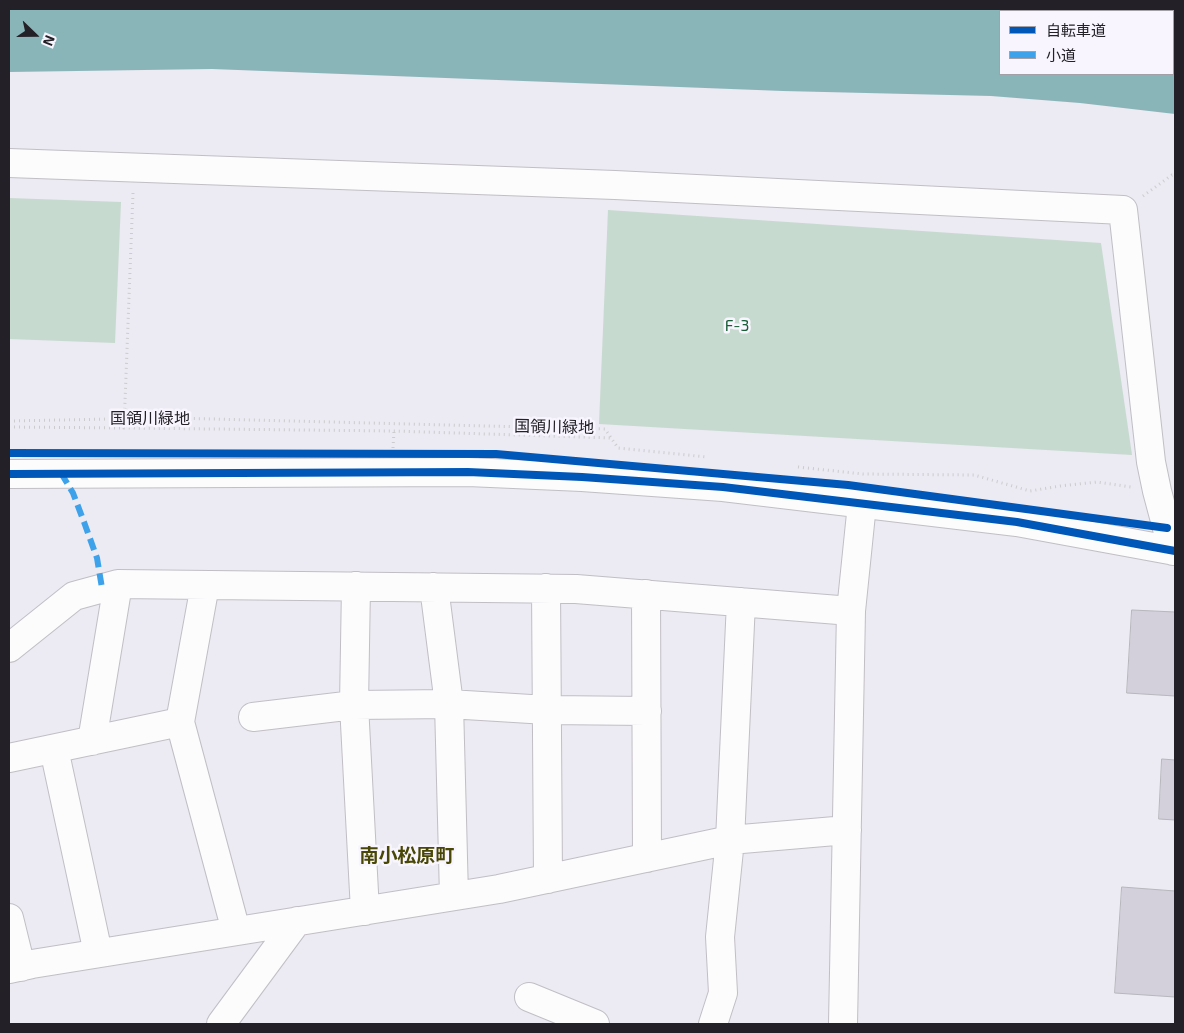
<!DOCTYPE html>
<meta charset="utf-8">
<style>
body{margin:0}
#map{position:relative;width:1184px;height:1033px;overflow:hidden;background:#eceaf2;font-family:"Exo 2","Noto Sans JP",sans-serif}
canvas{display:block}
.frame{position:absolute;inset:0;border:10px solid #232127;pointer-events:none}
.legend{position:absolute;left:999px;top:10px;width:175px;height:65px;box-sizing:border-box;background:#f8f5fe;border:1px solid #a3a0a8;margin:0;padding:6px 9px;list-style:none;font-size:15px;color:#232127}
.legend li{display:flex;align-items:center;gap:10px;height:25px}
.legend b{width:25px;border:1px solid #a3a0a8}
.north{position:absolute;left:10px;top:10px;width:50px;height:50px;-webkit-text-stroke:4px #f8f5fe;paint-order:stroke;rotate:112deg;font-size:14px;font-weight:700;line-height:20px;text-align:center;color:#232127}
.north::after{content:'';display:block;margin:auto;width:18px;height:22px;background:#232127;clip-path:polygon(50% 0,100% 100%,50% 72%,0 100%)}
</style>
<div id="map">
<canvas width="1184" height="1033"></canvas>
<div class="frame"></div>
<ul class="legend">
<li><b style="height:6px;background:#0057b8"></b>自転車道</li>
<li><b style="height:6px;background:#3ea2eb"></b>小道</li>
</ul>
<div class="north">N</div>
</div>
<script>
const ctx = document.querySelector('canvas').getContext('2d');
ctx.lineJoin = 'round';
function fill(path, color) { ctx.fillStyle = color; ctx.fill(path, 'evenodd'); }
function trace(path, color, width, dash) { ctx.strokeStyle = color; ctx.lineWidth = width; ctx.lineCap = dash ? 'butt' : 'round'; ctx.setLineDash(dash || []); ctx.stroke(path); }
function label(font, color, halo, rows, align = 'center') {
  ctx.font = font + ' "Exo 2","Noto Sans JP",sans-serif'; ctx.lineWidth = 5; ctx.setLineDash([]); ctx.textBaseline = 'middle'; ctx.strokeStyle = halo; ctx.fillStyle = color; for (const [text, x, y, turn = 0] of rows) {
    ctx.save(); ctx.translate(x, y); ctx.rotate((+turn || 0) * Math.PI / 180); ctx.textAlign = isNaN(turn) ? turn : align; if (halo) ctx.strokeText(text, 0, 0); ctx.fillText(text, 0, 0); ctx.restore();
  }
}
const green = new Path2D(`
 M9,198L121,202L115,343L9,339Z
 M608,210L1101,243L1132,455L599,424Z`);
const water = new Path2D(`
 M9,9H1175V114L1080,103L991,96L783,91L212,69L9,72ZM1000,11H1173V74H1000Z`);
const building = new Path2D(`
 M1132,610L1175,612V696L1127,693Z
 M1162,759L1175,760V820L1159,819Z
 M1122,887L1175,891V997L1115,993Z`);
const path = new Path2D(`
 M133,193L124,428L394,431L612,438
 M1143,196L1172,175H1175
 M9,421L111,419L134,417L605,429L618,448L707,457
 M9,427L124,428
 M393,448L394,431
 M798,467L863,474L974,475L1030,491L1060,486L1097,482L1131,487`);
const minor = new Path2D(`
 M9,163L615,185L1123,210L1151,462L1157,491L1173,551
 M9,474L468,472L582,477L723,487L1017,522L1175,551
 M205,585L180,722L236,931
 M356,586L354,705L365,911
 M434,587L449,704L454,896
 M546,588L548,879
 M646,594L647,858
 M9,648L74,596L118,584L576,589L851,611L862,504
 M253,717L354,705L449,704L547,710L647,711
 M92,741L118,584
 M54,749L98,953
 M9,758L180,722
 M9,918L21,967
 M9,969L32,964L499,889L730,840L847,830
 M529,997L595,1024
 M221,1024L297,921
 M713,1024L723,993L720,937L730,840L741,602
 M843,1024L851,611`);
const quiet = new Path2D(`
 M61,473L73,493L84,522L97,558L102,588`);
const cycleway = new Path2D(`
 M9,453L496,454L848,485L1167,528
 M9,474L468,472L582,477L723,487L1017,522L1175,551`);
const parkNames = [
 ["F-3",737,326]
];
const streetNames = [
 ["国領川緑地",150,419],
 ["国領川緑地",554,427,1]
];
const quarterNames = [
 ["南小松原町",407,856]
];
fill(green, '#c7dacf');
fill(water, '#89b5b9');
fill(building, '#d3d0db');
trace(building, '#b7b6bc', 1);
trace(minor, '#c1bfc5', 30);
trace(path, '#ccccce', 3, [1, 4]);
trace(minor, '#fcfcfd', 28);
trace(quiet, '#3ea2eb', 6, [12, 6]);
trace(cycleway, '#0057b8', 8);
label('16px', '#165e36', '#f8f5fe', parkNames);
label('16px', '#232127', '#f8f5fe', streetNames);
label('bold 19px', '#494705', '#f8f5fe', quarterNames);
</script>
